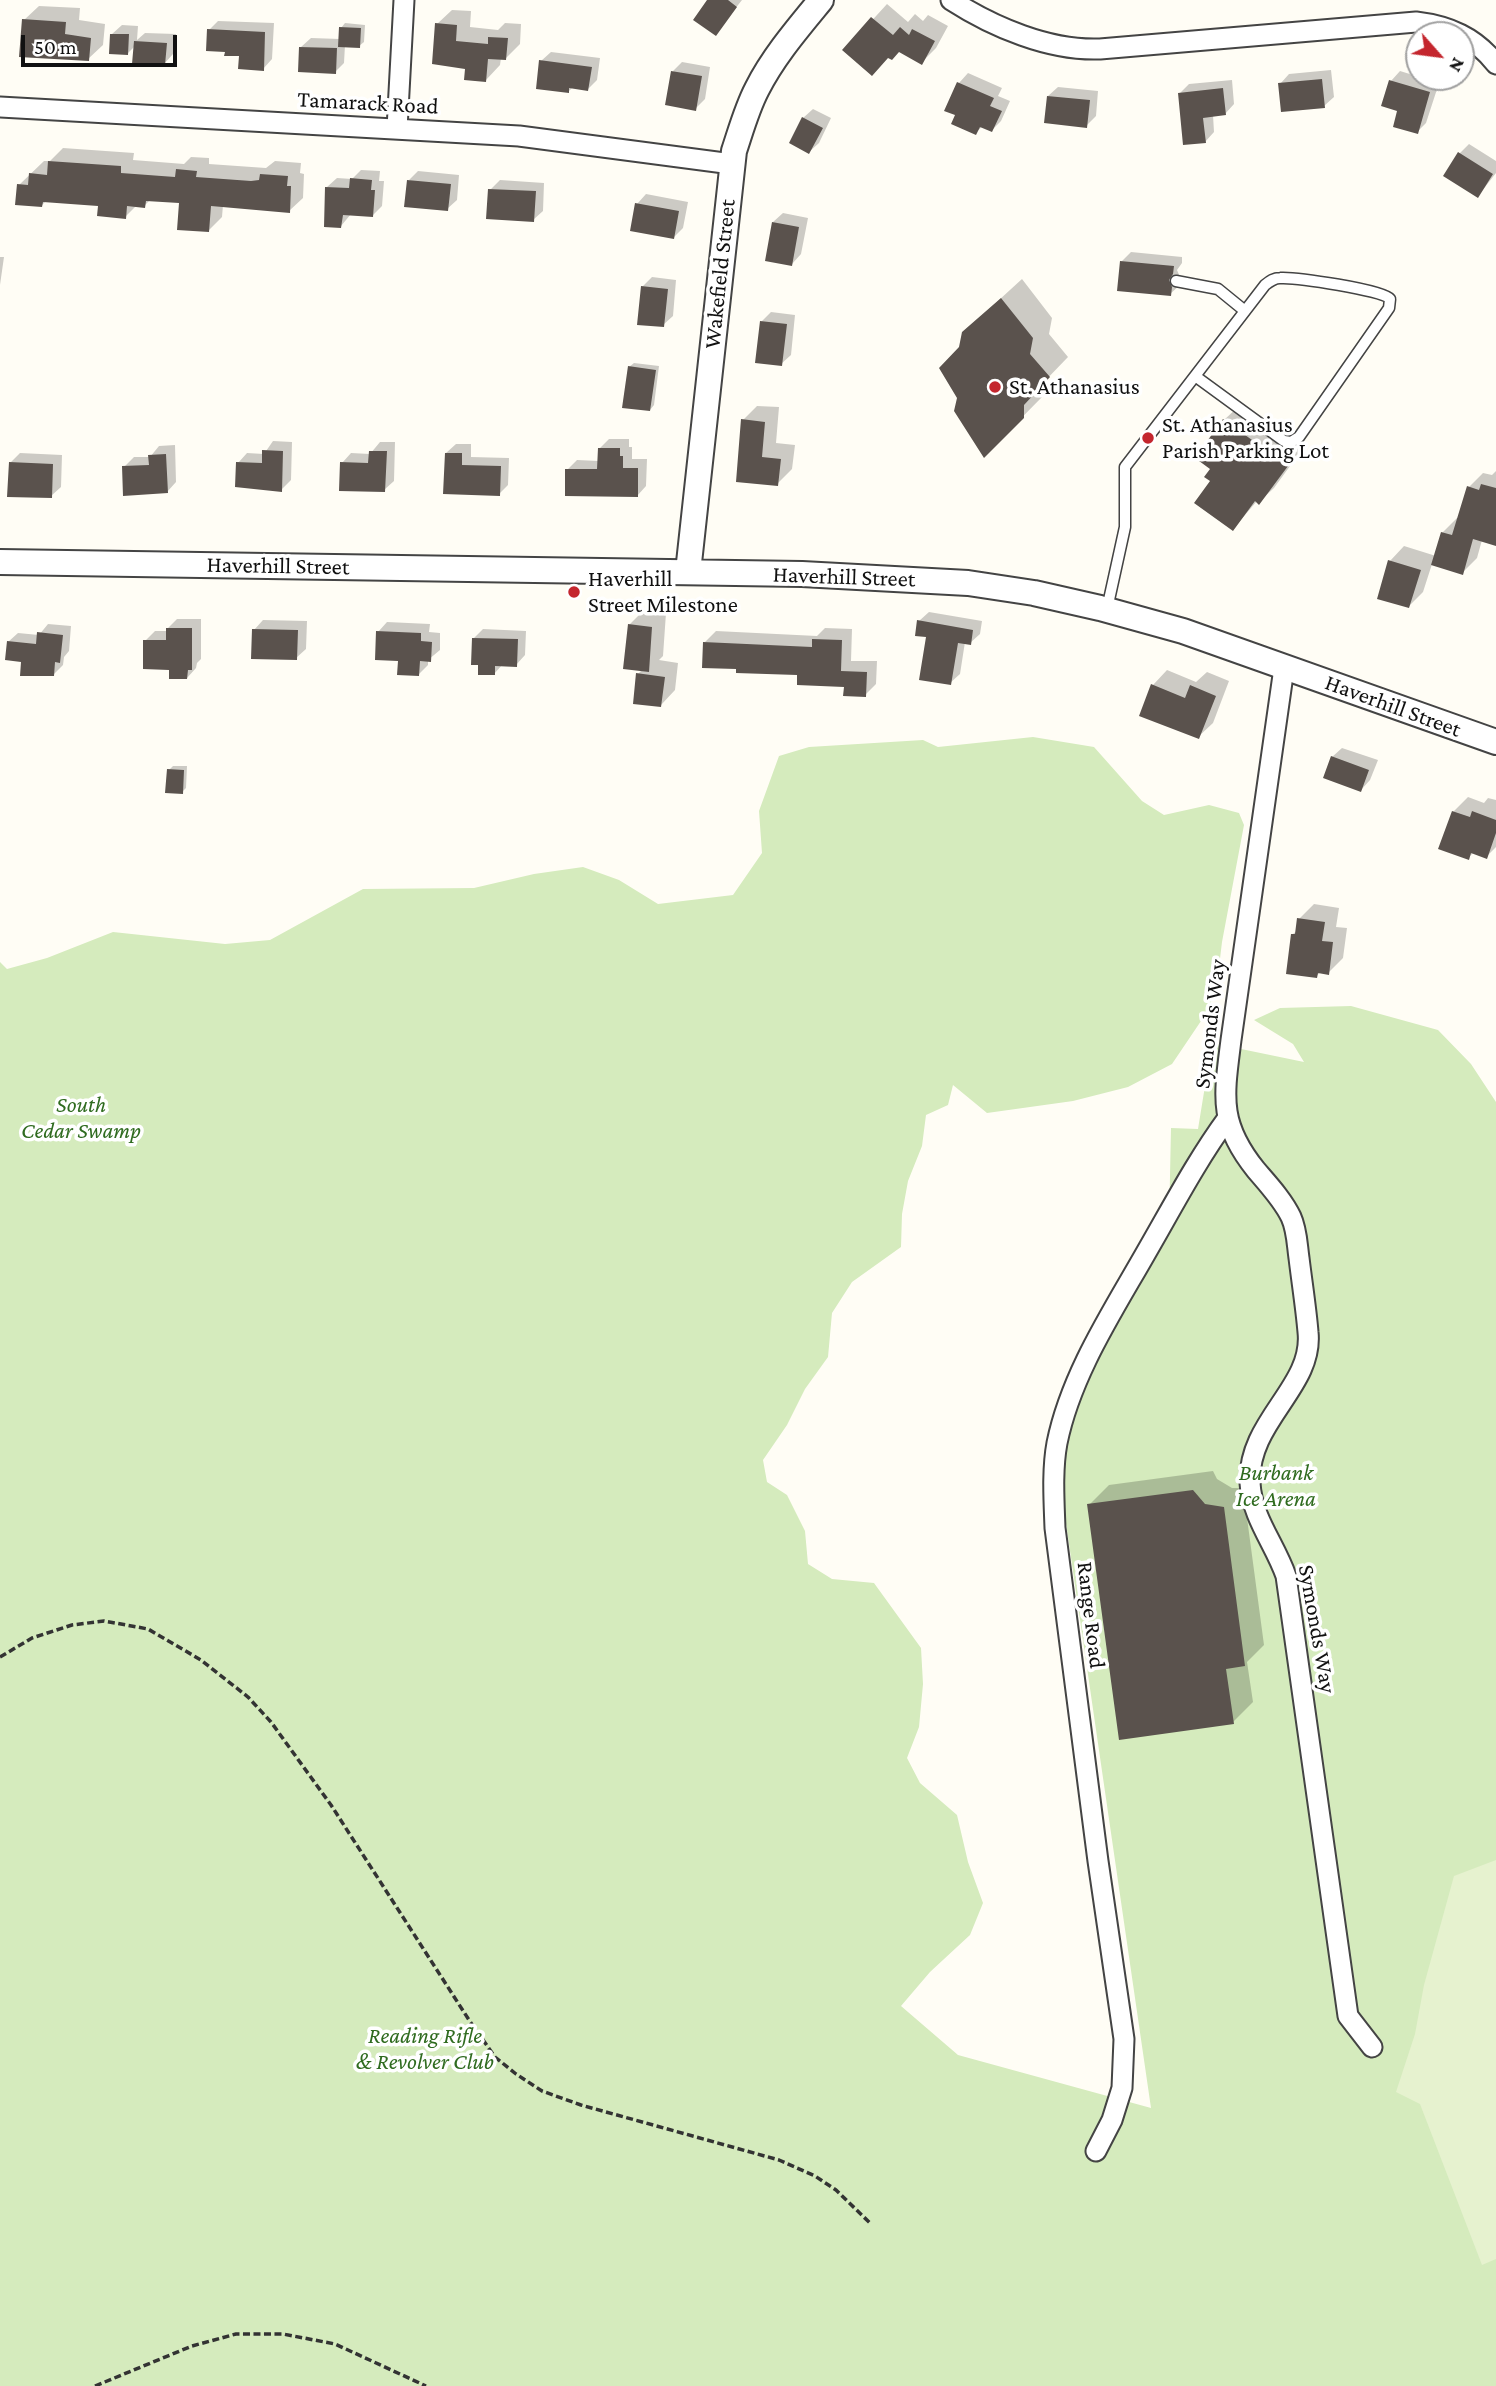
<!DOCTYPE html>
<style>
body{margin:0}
#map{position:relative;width:1496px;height:2386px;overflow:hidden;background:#fffdf5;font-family:"Crimson Pro",serif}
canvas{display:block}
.north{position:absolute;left:1405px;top:21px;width:70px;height:70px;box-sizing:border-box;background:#fff;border:2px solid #a0a0a0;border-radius:50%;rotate:118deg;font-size:19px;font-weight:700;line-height:28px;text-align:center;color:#111}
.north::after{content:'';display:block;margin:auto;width:24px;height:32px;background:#c4262e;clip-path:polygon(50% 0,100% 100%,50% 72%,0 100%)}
.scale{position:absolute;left:21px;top:35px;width:156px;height:32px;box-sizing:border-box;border:4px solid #111;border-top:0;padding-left:9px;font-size:21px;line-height:24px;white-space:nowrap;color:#111;-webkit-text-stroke:5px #fff;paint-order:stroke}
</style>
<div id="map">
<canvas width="1496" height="2386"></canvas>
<div class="north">N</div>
<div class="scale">50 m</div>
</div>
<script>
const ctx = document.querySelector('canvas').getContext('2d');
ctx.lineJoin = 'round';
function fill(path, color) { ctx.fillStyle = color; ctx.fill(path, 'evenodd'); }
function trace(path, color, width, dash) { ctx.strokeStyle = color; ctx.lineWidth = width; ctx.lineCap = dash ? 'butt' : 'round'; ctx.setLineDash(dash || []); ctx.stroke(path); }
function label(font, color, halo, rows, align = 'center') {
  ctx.font = font + ' "Crimson Pro",serif'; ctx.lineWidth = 7; ctx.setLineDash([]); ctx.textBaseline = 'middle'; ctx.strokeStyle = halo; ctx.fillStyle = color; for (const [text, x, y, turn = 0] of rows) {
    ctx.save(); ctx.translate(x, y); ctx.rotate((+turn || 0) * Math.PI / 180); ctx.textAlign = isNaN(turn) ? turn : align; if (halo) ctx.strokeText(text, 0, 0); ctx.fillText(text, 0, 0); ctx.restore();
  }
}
const green = new Path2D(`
 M1033,737L1094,747L1142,801L1164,815L1209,805L1239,813L1244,825L1222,942L1216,992L1201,1021L1172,1064L1128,1087L1073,1101L987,1113L953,1085L948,1105L926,1115L922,1146L908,1181L902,1214L901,1247L852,1282L832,1313L828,1357L805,1389L787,1425L763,1460L767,1482L787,1495L805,1531L808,1564L832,1579L874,1583L921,1648L923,1684L919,1727L907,1758L920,1783L957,1815L968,1862L983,1903L970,1935L930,1972L901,2006L958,2055L1151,2108L1061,1489L1063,1452L1075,1405L1111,1327L1169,1224L1171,1128L1198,1129L1212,1043L1304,1062L1293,1044L1254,1020L1280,1008L1351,1006L1438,1030L1471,1064L1496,1102V2386H0V962L7,969L47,958L113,932L225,944L270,940L363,889L474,888L534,874L583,867L619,880L658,904L733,895L762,853L759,811L779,756L809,747L923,740L938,747Z`);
const pitch = new Path2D(`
 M1496,1860V2259L1482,2265L1420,2104L1396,2092L1415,2034L1424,1985L1454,1876Z`);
const shadow = new Path2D(`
 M709,0H742L716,33Z
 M887,4L908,22L915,14L923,21L928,15L948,26L936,48L922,62L899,50L889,56L845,50Z
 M39,6L80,8L79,20L105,24L103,45L88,59L24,20Z
 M452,10L471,11L470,27L498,30L505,23L521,24L520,44L505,59L501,58L500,65L486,80L467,68L437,24Z
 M218,21L274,23L272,59L263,69L240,54L209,30Z
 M345,23L365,25L364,42L359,46L345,45L344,63L335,72L301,47L311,38L340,39L341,28Z
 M122,25L138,26L137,40L145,33L176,34L173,54L164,64L135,46L128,53L112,34Z
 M551,52L600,58L597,80L588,89L573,87L568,92L541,61Z
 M682,62L710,67L705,99L695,109L673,71Z
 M1331,70L1334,97L1324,106L1280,84L1289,74Z
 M1400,71L1439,83L1426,123L1417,132L1391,81Z
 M968,73L1002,88L998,96L1010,101L1001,121L992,130L983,126L975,133L957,114L959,83Z
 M1232,80L1234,104L1225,114L1213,115L1214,132L1205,142L1180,93L1189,84Z
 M1058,87L1098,91L1096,116L1086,126L1048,96Z
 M813,109L831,118L819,143L809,152L803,118Z
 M1469,144L1496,161V173L1478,196L1446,175L1460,153Z
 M63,148L134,153L133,160L184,164L191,157L209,158V164L266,168L275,161L301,163L300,173L304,174L303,198L289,211L223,205L222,217L208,231L181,202L150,200L144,206L137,205L125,217L100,205L47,200L42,205L19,185L44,161H50Z
 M361,170L380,171L379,181H384L382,206L373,215L351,214L341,226L327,187L337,178L352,179Z
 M418,171L459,175L457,200L447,209L409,180Z
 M500,180L544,183L543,211L533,220L490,190Z
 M646,194L688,202L683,228L674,237L637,204Z
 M783,213L808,218L801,254L792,264L773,222Z
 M1131,252L1182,257V263L1177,270L1180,277V285L1170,294L1121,262Z
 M0,257H4L0,285Z
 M652,277L676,280L673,316L663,325L642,287Z
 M1022,279L1052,318L1049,334L1068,357L1042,384V397L985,455L959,397L960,348L964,332Z
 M771,312L795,315L791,355L781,364L761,322Z
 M634,363L659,366L654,405L650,410L629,367Z
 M757,406L779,407L776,443L795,445L792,469L777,484L738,480L743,420Z
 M1239,406L1301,451L1274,488L1259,502L1257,501L1233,529L1212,481V469L1224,420Z
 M609,439H629V447H632V459H647L646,486L637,496L567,470L577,460L599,461V449Z
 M273,441L292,442L291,480L281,490L238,463L247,453L264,454Z
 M380,442H395L394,481L384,490L342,463L351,453L370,454Z
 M456,444H471V457L509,458L508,485L499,494L446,453Z
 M175,445L176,482L167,492L124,467L134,457H150L159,446Z
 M20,453L62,455L61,487L51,496L10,463Z
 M1496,471V544L1482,540L1477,558L1462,573L1432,564L1423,592L1409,606L1390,561L1404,546L1436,556L1442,533L1457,518L1459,519L1469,487L1483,473L1492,475Z
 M644,610L666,613L663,656L659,660L678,663L675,690L661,705L638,674L642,670L629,625Z
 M929,612L982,621L980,634L970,643L965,642L960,674L950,683L919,621Z
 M177,619H201V659L197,663L196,668L187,678L171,668L145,641L155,631H168V628Z
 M263,620L307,621L306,649L296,658L254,630Z
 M387,622L430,624L429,632L440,633V650L428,660V665L419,674L399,659L378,632Z
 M48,624L71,626L69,651L64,657L63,665L53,675L8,642L18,633L39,635Z
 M825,628L852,629L851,661H877L876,684L865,695L845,685L799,673L738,668L705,642L716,631L817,636Z
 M483,629L526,631L525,655L516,665L503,664L494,674L474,638Z
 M1167,670L1196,682L1207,672L1229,681L1213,723L1198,737L1153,685Z
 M1342,748L1378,760L1370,780L1361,790L1332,757Z
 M173,766H187L186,788L182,792L169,770Z
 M1468,797L1484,803L1488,798L1496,800V847L1486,857L1474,852L1468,858L1453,812Z
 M1314,904L1339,908L1336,927L1347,928L1343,958L1328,973L1321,972L1316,976L1293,934L1298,930L1299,919Z
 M1213,1471L1217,1479L1232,1488H1243L1264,1645L1247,1662L1253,1702L1233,1722L1089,1505L1109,1485Z`);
const building = new Path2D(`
 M707,0H728L737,7L716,36L693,20Z
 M871,17L893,35L900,27L909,35L912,29L935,41L922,65L899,52L892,60L888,58L872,76L842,50Z
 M22,19L66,22L65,34L91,38L89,61L19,57Z
 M435,23L457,25L456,41L488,44V37L508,38L506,60L488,59L486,82L464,80L465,69L432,64Z
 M339,27L361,28L360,48L338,47Z
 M207,29L265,32L264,71L238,69L239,56H224L225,52L206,51Z
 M110,34H129L128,55L109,54Z
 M134,41L167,43L165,65L132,64Z
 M299,47L337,48L336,74L298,72Z
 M539,60L592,67L588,91L569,88V93L536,89Z
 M671,71L702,76L696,111L665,105Z
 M1322,79L1325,108L1281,112L1278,83Z
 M1389,80L1430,92L1418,134L1393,127L1397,111L1381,106Z
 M957,82L994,98L990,106L1002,111L992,132L980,127L976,135L951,124L955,115L944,111Z
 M1223,88L1226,115L1203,118L1206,143L1183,145L1178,93Z
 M1047,96L1090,100L1087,128L1044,123Z
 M802,117L823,128L809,154L789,143Z
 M1458,152L1493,174L1478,198L1443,176Z
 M48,161L121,166V173L175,177L176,169L197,171L196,177L251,181L259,180L260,174L288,176L287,186H291L290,213L211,206L209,232L177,230L179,203L146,201L145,208L127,206L126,219L97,216L98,206L43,202L42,207L15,205L17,184L28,185L29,173L47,175Z
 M350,178L372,180L371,190H375L373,217L343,215L341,228L324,227L325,187L349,188Z
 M407,180L451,184L448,211L404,207Z
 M488,189L536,191L534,222L486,219Z
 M635,203L679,211L674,239L630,231Z
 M772,222L799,227L792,266L765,261Z
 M1120,261L1174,266L1173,274L1169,280L1172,287L1171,296L1117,291Z
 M641,286L668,289L664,327L637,325Z
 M1001,298L1033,338L1030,354L1050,377L1024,405V418L984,458L954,411L957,398L939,368L959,347L962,332Z
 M760,321L787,324L782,366L755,363Z
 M628,366L656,370L650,411L622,408Z
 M741,419L765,422L762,457L781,459L778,486L736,482Z
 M1223,419L1288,466L1259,505L1255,501L1233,531L1194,503L1210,481L1204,477L1210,469L1195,458Z
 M598,448H620V456H623V468H638V497L565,496V469H597Z
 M262,450L283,451L282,492L235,487L236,462L262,463Z
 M369,451H387L385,492L339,491L340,462L368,463Z
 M445,453H462V465L501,466L500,496L443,494Z
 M166,454L168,493L123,496L122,466L149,465L148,455Z
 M9,462L53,464L52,498L7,497Z
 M1481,484L1496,488V546L1473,539L1463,575L1431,565L1441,532L1452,535L1467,486L1479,490Z
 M1388,560L1421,570L1409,608L1377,599Z
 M917,620L973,630L971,645L958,643L951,685L919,680L926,637L915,636Z
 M628,624L652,627L649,672L623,669Z
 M166,628H192V670H188L187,679H169V670L143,669V640H166Z
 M252,629L298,630L297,660L251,659Z
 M376,631L421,633V641L432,642L431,662L420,661L419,676L397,675L398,661L375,660Z
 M37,632L63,635L60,663L55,662L54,676H20L21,662L5,660L7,641L36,644Z
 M472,638L518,639L517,667L495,666V675H478V665H471Z
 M812,639L842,640L841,671L867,672L866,697L843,696L844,687L797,685V675L736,673V669L702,668L703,642L812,647Z
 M636,673L665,677L661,707L633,704Z
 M1151,684L1185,698L1190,685L1216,696L1199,739L1139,716Z
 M1331,756L1369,770L1361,792L1323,778Z
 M167,769L184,770L183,794L165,793Z
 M1452,811L1470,817L1472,811L1496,820V833L1487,859L1471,853L1469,860L1438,849Z
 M1297,918L1325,922L1322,941L1333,942L1329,975L1318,973L1317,978L1286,974L1291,934H1295Z
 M1193,1490L1205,1504L1224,1507L1245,1666L1226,1669L1234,1724L1119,1740L1087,1504Z`);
const path = new Path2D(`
 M0,1657L32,1638L72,1625L104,1621L148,1629L201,1660L248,1697L271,1722L331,1805L469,2020L495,2057L516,2074L542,2091L581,2105L779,2160L815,2176L836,2190L870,2223
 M95,2386L192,2346L236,2334H283L335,2344L426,2386`);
const service = new Path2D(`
 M1176,281L1218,289L1245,311
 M1107,609L1125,527V467L1195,376L1284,441L1291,442L1299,437L1389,308L1390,299C1383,290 1296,277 1280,278C1274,278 1270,281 1265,285L1195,376`);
const minor = new Path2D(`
 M951,0C993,27 1049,51 1100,49L1416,22C1449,26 1475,37 1496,64
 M0,107L519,136L732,164
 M397,129L404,0
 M1284,668L1231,1040C1224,1096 1218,1123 1256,1170C1268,1184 1283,1200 1291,1217C1297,1230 1297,1244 1299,1258C1302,1283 1306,1308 1308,1332C1314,1387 1247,1421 1250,1483C1252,1518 1275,1544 1286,1576L1348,2016L1372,2047
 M1096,2151L1112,2120L1122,2088L1124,2039L1098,1861L1055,1528C1054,1500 1052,1470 1057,1443C1071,1374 1113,1311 1147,1251C1173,1206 1197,1160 1227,1119`);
const tertiary = new Path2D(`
 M0,562L802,574L968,583L1034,593L1100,608L1183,631L1496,742
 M688,572L734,151C741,130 747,108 757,89C773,57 798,28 821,0`);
const markers = [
 [995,387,7,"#c4262e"],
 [1148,438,7,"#c4262e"],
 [574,592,7,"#c4262e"]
];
const streetNames = [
 ["Tamarack Road",368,103,3],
 ["Wakefield Street",720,274,-84],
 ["Haverhill Street",278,566,1],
 ["Haverhill Street",844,577,2],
 ["Haverhill Street",1393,706,20],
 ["Symonds Way",1210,1024,-83],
 ["Range Road",1091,1615,83],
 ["Symonds Way",1317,1629,80]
];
const poiNames = [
 ["St. Athanasius",1009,387],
 ["St. Athanasius",1162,425],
 ["Parish Parking Lot",1162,451],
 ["Haverhill",588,579],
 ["Street Milestone",588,605]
];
const parkNames = [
 ["South",81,1105],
 ["Cedar Swamp",81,1131],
 ["Burbank",1276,1473],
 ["Ice Arena",1276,1499],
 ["Reading Rifle",425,2036],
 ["& Revolver Club",425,2062]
];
fill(green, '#d5ebbd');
fill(pitch, '#e6f2cf');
fill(shadow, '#0003');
fill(building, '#5a524d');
trace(service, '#444', 13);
trace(minor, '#444', 23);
trace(tertiary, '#444', 28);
trace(path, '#333', 3.5, [7, 3.5]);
trace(service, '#fff', 10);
trace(minor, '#fff', 19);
trace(tertiary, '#fff', 24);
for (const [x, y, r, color] of markers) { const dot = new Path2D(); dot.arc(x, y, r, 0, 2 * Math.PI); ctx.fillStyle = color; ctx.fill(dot); trace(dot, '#fff', 2.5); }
label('23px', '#111', '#fff', streetNames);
label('23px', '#111', '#fff', poiNames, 'left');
label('italic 23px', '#2f6b1f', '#fff', parkNames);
</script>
